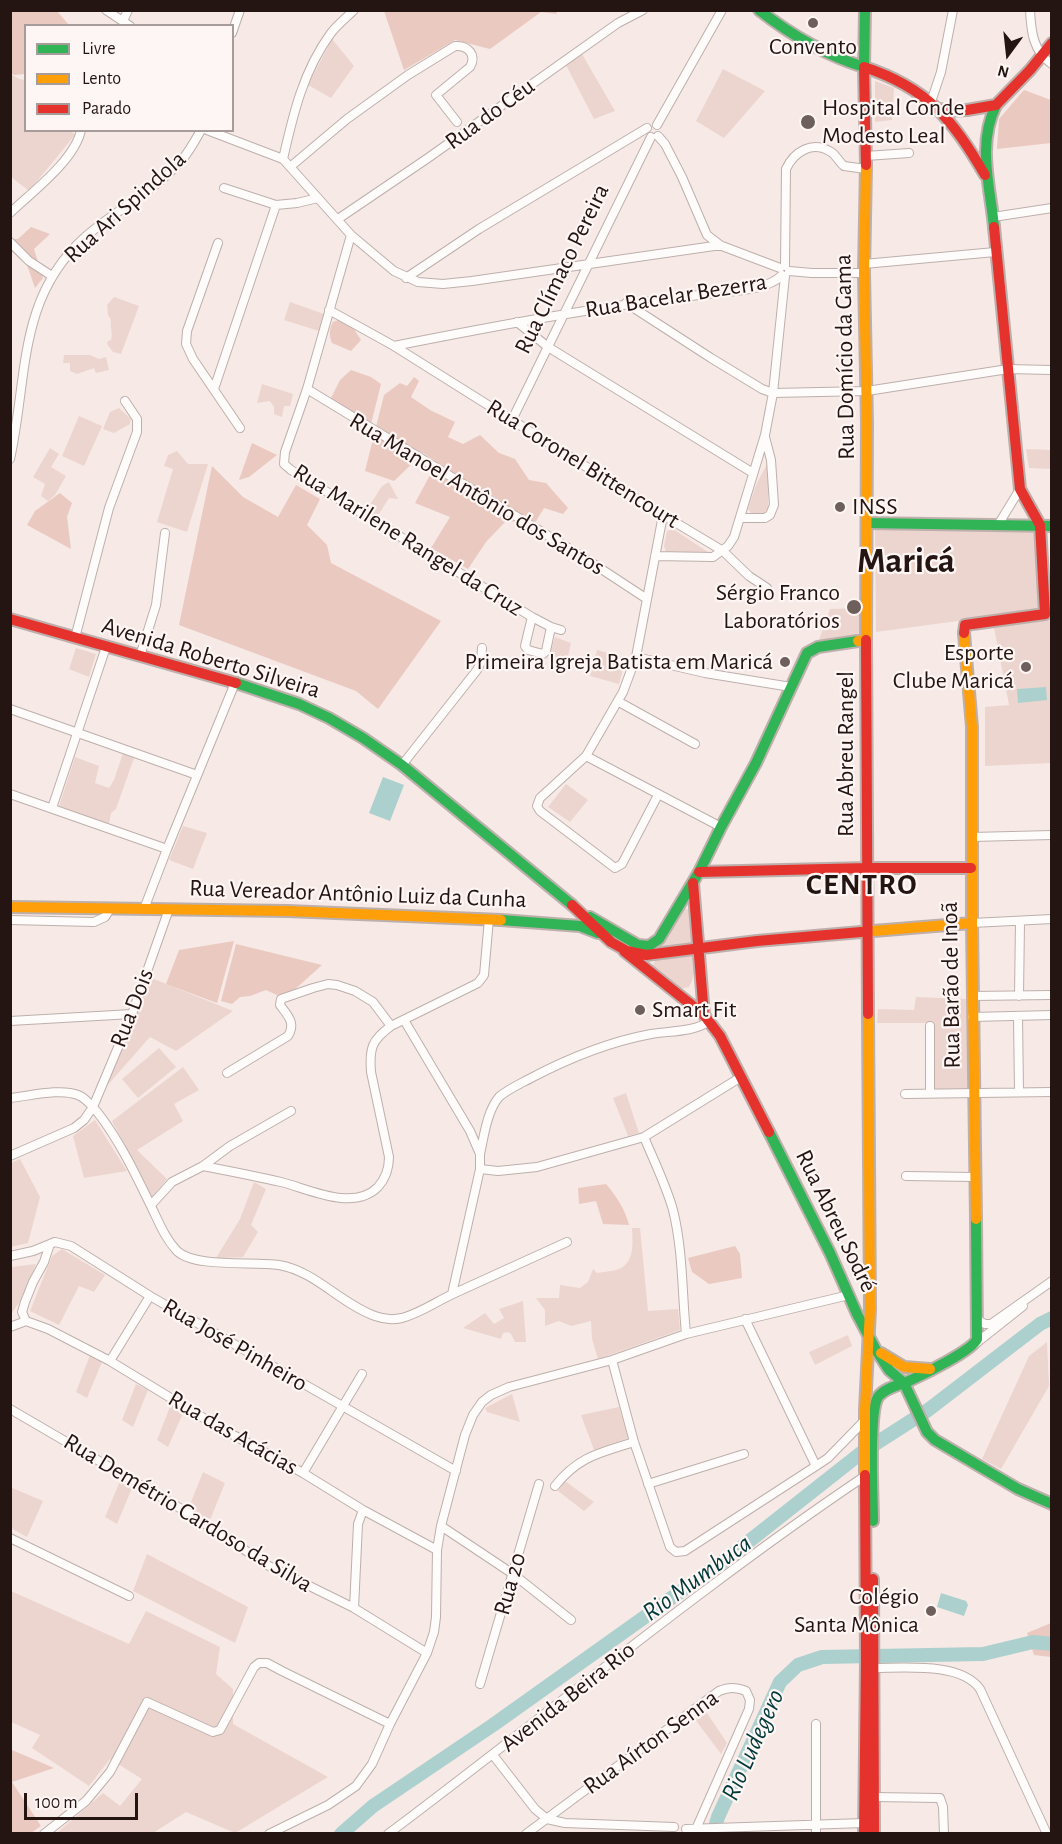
<!DOCTYPE html>
<meta charset="utf-8">
<style>
body{margin:0}
#map{position:relative;width:1062px;height:1844px;overflow:hidden;background:#f7e9e5;font-family:"Alegreya Sans",sans-serif}
canvas{display:block}
.frame{position:absolute;inset:0;border:12px solid #241512;pointer-events:none}
.legend{position:absolute;left:24px;top:24px;width:210px;height:108px;box-sizing:border-box;background:#fef6f4;border:2px solid #a79c9a;margin:0;padding:8px 10px;list-style:none;font-size:18px;color:#241512}
.legend li{display:flex;align-items:center;gap:12px;height:30px}
.legend b{width:30px;border:2px solid #a79c9a}
.north{position:absolute;left:978px;top:24px;width:60px;height:60px;-webkit-text-stroke:4px #fef6f4;paint-order:stroke;rotate:195deg;font-size:16px;font-weight:700;line-height:24px;text-align:center;color:#241512}
.north::after{content:'';display:block;margin:auto;width:21px;height:27px;background:#241512;clip-path:polygon(50% 0,100% 100%,50% 72%,0 100%)}
.scale{position:absolute;left:24px;top:1793px;width:114px;height:27px;box-sizing:border-box;border:3px solid #241512;border-top:0;padding-left:8px;font-size:18px;line-height:21px;white-space:nowrap;color:#241512;-webkit-text-stroke:4px #fef6f4;paint-order:stroke}
</style>
<div id="map">
<canvas width="1062" height="1844"></canvas>
<div class="frame"></div>
<ul class="legend">
<li><b style="height:8px;background:#30b455"></b>Livre</li>
<li><b style="height:8px;background:#ff9f0a"></b>Lento</li>
<li><b style="height:8px;background:#e5322d"></b>Parado</li>
</ul>
<div class="north">N</div>
<div class="scale">100 m</div>
</div>
<script>
const ctx = document.querySelector('canvas').getContext('2d');
ctx.lineJoin = 'round';
function fill(path, color) { ctx.fillStyle = color; ctx.fill(path, 'evenodd'); }
function trace(path, color, width, dash) { ctx.strokeStyle = color; ctx.lineWidth = width; ctx.lineCap = dash ? 'butt' : 'round'; ctx.setLineDash(dash || []); ctx.stroke(path); }
function label(font, color, halo, rows, align = 'center') {
  ctx.font = font + ' "Alegreya Sans",sans-serif'; ctx.lineWidth = 4.5; ctx.setLineDash([]); ctx.textBaseline = 'middle'; ctx.strokeStyle = halo; ctx.fillStyle = color; for (const [text, x, y, turn = 0] of rows) {
    ctx.save(); ctx.translate(x, y); ctx.rotate((+turn || 0) * Math.PI / 180); ctx.textAlign = isNaN(turn) ? turn : align; if (halo) ctx.strokeText(text, 0, 0); ctx.fillText(text, 0, 0); ctx.restore();
  }
}
const green = new Path2D(`
 M332,39L354,66L331,98L308,85Z
 M582,54L615,111L594,119L566,65Z
 M723,69L765,91L724,138L696,121Z
 M11,74L19,79L25,80L26,130L71,131L75,135L29,191L11,177Z
 M875,81L894,88L892,120L875,122Z
 M114,297L139,306L121,354L113,352L107,344L108,341L111,340C113,333 110,327 111,320L108,315L107,305Z
 M290,302L324,314L319,331L284,320Z
 M64,355H90L99,359L106,357L109,370L96,373L94,368L77,374L70,371V363H63Z
 M262,384L293,394L290,406H284L282,417L274,414V407L270,401L257,403Z
 M119,408L131,419L130,424L114,433L103,429L110,412Z
 M79,416L102,426L84,466L62,456Z
 M50,448L59,454L51,467L66,476L55,495L48,501L41,496L45,484L33,477Z
 M1026,449L1051,450V469L1029,468Z
 M177,451L188,464H208L187,532L157,522L173,469L164,466L168,455Z
 M768,462V509L764,513H751L748,509L756,485Z
 M389,482L398,499L389,498L375,520L364,514L382,486Z
 M875,526L1018,528L1036,533L1039,610L876,632Z
 M673,529L711,554L666,552L664,546L667,531Z
 M863,608V638L818,643L830,609Z
 M1051,618V763L985,766V707L1009,705L994,628Z
 M555,637L571,643L566,665L548,659Z
 M76,648L96,654L89,677L69,669Z
 M597,650L626,658L619,684L590,676Z
 M123,753L134,758L116,809L111,813L109,824L59,806L75,757L99,766L95,783L109,788L114,780Z
 M566,784L588,800L570,822L548,807Z
 M183,826L207,833L193,869L169,860Z
 M685,908L689,910L691,916L694,972L692,981L689,987L680,989L655,970L653,965L680,912Z
 M149,977L233,1011L176,1051L150,1037L106,1087Z
 M916,997L967,999L970,1092L933,1093L934,1023H877L878,1009L914,1010Z
 M159,1048L176,1067L138,1098L122,1079Z
 M183,1067L199,1090L174,1104L183,1121L137,1150L167,1179L152,1197L112,1121Z
 M626,1093L639,1133L628,1136L613,1098Z
 M95,1120L127,1171L84,1178L73,1136Z
 M20,1159L40,1197L28,1243L11,1247V1163Z
 M254,1182L266,1189L251,1225L258,1232L243,1257L216,1258L240,1219Z
 M632,1228H640L648,1311L678,1309L680,1330L598,1359L592,1339L591,1321L571,1326L559,1321L545,1326V1310L536,1298H559L560,1285L580,1288L588,1282L593,1269L597,1273C602,1272 606,1272 611,1271C635,1268 633,1246 632,1228Z
 M62,1249L105,1275L94,1292L79,1286L59,1325L30,1311L52,1256Z
 M36,1264L21,1300L11,1314V1267Z
 M523,1301L526,1342H515L511,1334L508,1332L503,1333L501,1339L463,1328L485,1313L494,1324L504,1318L499,1309Z
 M848,1335L852,1346L815,1365L809,1352Z
 M1047,1342L1049,1386L1001,1469L982,1459L1029,1356Z
 M90,1355L102,1362L87,1398L76,1392Z
 M136,1384L148,1390L133,1427L122,1420Z
 M512,1394L520,1422L487,1412L485,1408Z
 M171,1404L184,1411L168,1447L157,1440Z
 M619,1407L628,1438L594,1450L581,1415Z
 M203,1472L225,1483L210,1520L189,1507Z
 M120,1481L132,1488L117,1524L105,1517Z
 M565,1481L594,1502L584,1511L558,1491Z
 M10,1487L43,1501L27,1537L11,1528Z
 M147,1554L248,1607L235,1643L133,1591Z
 M11,1591L129,1644L146,1611L220,1647L216,1674L233,1689V1724L328,1777L235,1833L186,1812L153,1833H59L58,1832L103,1793L120,1806L142,1779L110,1759L89,1786L32,1748L40,1735L11,1722Z
 M705,1710L727,1743L721,1754L694,1718Z`);
const forest = new Path2D(`
 M10,11H57L69,25L26,26L25,74L14,75L11,73Z
 M556,11L557,14L541,12L490,49L455,40L404,70L384,11Z
 M1024,90L1051,100V143L997,149L999,119Z
 M31,227L50,234L34,249L43,278L35,288L27,265L11,251L10,237L13,239H18Z
 M341,319L352,326L361,340L351,351L332,343C329,336 329,329 333,322Z
 M351,370L371,377L381,384L371,424L329,402L340,380Z
 M414,377L419,381L411,397L430,410L455,422L448,437L463,444L480,435L499,453L515,459L529,480L546,483L568,508L563,514L544,508L535,523L506,521L486,542L468,569L431,548L450,517L415,503L437,462L423,453L394,481L365,471L384,395L400,383L407,386Z
 M252,443L277,455L249,477L239,480Z
 M212,466L243,497L278,517L296,485L320,499L307,525L327,545L331,563L441,621L378,709L356,691L179,625Z
 M60,493L72,503L67,517L71,549L27,525L35,511Z
 M234,941L217,1003L166,984L179,950Z
 M236,944L322,965L293,991L277,995L266,990L250,996L240,997L232,1004L221,1001Z
 M606,1184C617,1197 625,1209 629,1225L603,1224L596,1201L579,1204L578,1188Z
 M735,1246L740,1254L742,1278L709,1284L692,1272L688,1258Z
 M1051,1623V1657L1034,1655L1027,1633Z
 M12,1750L54,1768L12,1782L41,1826L31,1833H11L10,1751Z`);
const water = new Path2D(`
 M1046,687L1047,700L1018,703L1017,689Z
 M383,777L404,785L390,821L369,813Z
 M941,1593L966,1601L968,1605L964,1616L937,1607Z`);
const river = new Path2D(`
 M341,1834L373,1806L493,1725L729,1557L861,1453L928,1410L1040,1324L1052,1318
 M713,1834L718,1817L780,1682L798,1665L822,1657L983,1654L1033,1642L1052,1644`);
const street = new Path2D(`
 M106,10L130,26
 M1030,10C1031,31 1033,52 1052,64
 M123,21L128,10
 M232,33L240,10
 M931,102L941,72L953,10
 M657,125L722,10
 M207,130L283,159L351,235L394,271L418,282L443,284L472,281L714,246H722L780,268
 M658,136L665,144L682,177L707,235L720,245
 M866,156L909,153
 M283,159C293,115 303,71 331,33C337,25 346,18 354,10
 M290,167L347,119L408,75L455,46C468,45 477,55 470,67L436,95L457,122
 M224,188L276,205L297,203L318,198
 M10,213C32,192 75,160 81,130
 M993,217L1052,208
 M338,219L428,158L618,23L643,10
 M351,235L307,389L285,452L284,464L291,470L532,617L551,627L561,630
 M10,242L29,261L52,276
 M218,243L187,331L186,344L193,359L240,428
 M864,264L995,252
 M785,266L786,169C794,152 812,140 831,152C836,155 839,162 844,166L866,169
 M789,271L812,273H864
 M406,278L479,229L647,128
 M626,303L711,358L762,389L773,393L867,391L1008,369L1052,370
 M329,310L394,346C495,326 596,307 699,295C721,292 767,292 782,275
 M517,322L548,347L753,473
 M394,346L663,515L723,551L749,576L767,588
 M214,389L276,205
 M307,389L583,557L647,599
 M512,420L651,137
 M10,459C28,378 17,299 84,238C114,211 155,191 181,161C189,152 195,141 201,130
 M741,518H765L770,515L774,505L771,460L765,437
 M998,525L1020,489
 M655,556L713,557L728,546L734,537L765,435L773,393L785,276
 M532,617L525,646L528,650L543,654L546,651L551,627
 M75,638L109,508L137,432V419L125,401
 M140,656L156,605L165,533
 M636,657L705,673L791,687
 M619,702L695,744
 M10,709L197,775
 M586,756L721,827
 M402,765L477,670L481,662L482,648
 M10,794L167,849
 M658,795L622,864L615,868L540,811L537,806L540,798L586,756L623,692L636,657L663,515
 M52,808L106,647
 M972,837L1052,835
 M144,909L167,849L235,683
 M10,920L94,922L105,917L110,909
 M972,923L1052,919
 M972,996L1052,995
 M1019,996L1020,921
 M1018,1016L1019,1092
 M972,1017L1052,1015
 M404,1020L470,1131L480,1154V1169L452,1294
 M10,1021L132,1014
 M227,1073L288,1036C296,1023 288,1016 280,1005L281,999L313,988L328,984L337,985L355,991L373,1002L391,1026
 M930,1093V1026
 M905,1094L1052,1092
 M10,1098C30,1096 60,1088 78,1095C86,1098 93,1107 98,1113C119,1140 135,1173 150,1204C158,1220 164,1237 177,1251C195,1268 253,1261 279,1265C315,1271 341,1304 375,1316C383,1319 393,1320 402,1318C421,1313 437,1301 455,1293C492,1276 529,1259 567,1242
 M480,1154C484,1136 487,1111 499,1097C508,1089 520,1084 531,1078C569,1058 608,1042 651,1034C668,1031 696,1032 709,1021
 M10,1156L74,1128L84,1120L93,1107L132,1014L169,909
 M203,1166C229,1171 255,1176 281,1182C309,1189 353,1212 378,1187C386,1178 389,1169 389,1157L371,1072C369,1048 372,1040 391,1026L472,986L478,983L484,975L489,919
 M480,1169L498,1171L537,1167L644,1137L741,1077
 M906,1176L974,1177
 M151,1205L172,1182L203,1166L230,1146L291,1111
 M10,1256L33,1251L55,1242L71,1246L150,1296L456,1471
 M745,1319L816,1466
 M978,1320L985,1324H991L1052,1281
 M26,1321L48,1329L110,1361L215,1425L303,1473L363,1510L437,1550
 M26,1321L22,1312L25,1302L33,1282L44,1262L50,1244
 M10,1327L26,1321
 M686,1334L849,1295
 M975,1344L1023,1306
 M612,1360L634,1442L670,1547L676,1552L685,1551L816,1466L828,1458L864,1421
 M110,1361L150,1296
 M10,1409L190,1514L269,1566L354,1608L427,1653
 M303,1473L362,1374
 M648,1484L744,1454
 M555,1486C579,1456 600,1453 634,1442
 M441,1526L513,1574L571,1620
 M10,1538L129,1596
 M354,1608L358,1524L363,1510
 M874,1668C904,1668 961,1662 980,1689L1047,1834
 M480,1684L539,1484
 M493,1755L535,1809L547,1819L565,1823L674,1827
 M874,1797L940,1798L943,1807L944,1834
 M686,1829L864,1823
 M44,1834L86,1801L110,1772L147,1702L213,1732L220,1730L254,1667L259,1663H267L282,1671L390,1724
 M269,1834L328,1805L356,1786L372,1764L390,1724L427,1653L434,1632L436,1617L437,1550L441,1526L465,1435L473,1415L482,1402L491,1395L509,1387L612,1360L686,1334C682,1293 683,1250 673,1210C666,1185 654,1161 644,1137
 M388,1834C547,1715 700,1587 865,1476
 M526,1834L719,1691C729,1687 735,1687 746,1691L750,1700L749,1709L696,1829
 M816,1834V1724`);
const fast = new Path2D(`
 M759,10C791,35 825,55 864,67L865,10
 M994,227C990,185 977,145 996,105
 M867,523L1052,526
 M236,683L299,704L329,718L363,738L402,765L572,905
 M590,917L638,945L649,946L659,939L699,872L721,827L756,763L807,653L818,647L858,641
 M501,920L580,926L598,933
 M769,1132L830,1253L857,1314L876,1350L889,1370L904,1383L927,1432L935,1440L1018,1489L1052,1504
 M873,1521C873,1498 868,1413 878,1397C885,1387 901,1385 911,1380C924,1374 973,1350 977,1339L976,1219`);
const slow = new Path2D(`
 M858,641L866,640L867,423L864,273L866,165
 M10,907L288,911L501,920
 M972,923L976,1219
 M861,932L972,923V727L964,633
 M881,1353L904,1367L930,1369
 M865,1475V1410L870,1309L868,1014`);
const jam = new Path2D(`
 M940,109L946,111L967,110L996,105L1030,70L1052,43
 M866,165L864,67C928,88 952,119 985,175
 M10,619L236,683
 M964,633L965,625L1045,614L1040,525L1020,489L994,227
 M866,640L868,1014
 M699,872L868,868H971
 M693,883L704,1015L720,1036L769,1132
 M572,905L611,942L627,951L646,955L757,941L861,932
 M624,951L704,1015
 M873,1579L874,1834
 M864,1834L866,1663L865,1475`);
const markers = [
 [813,23,6,"#6e5f5c"],
 [808,122,8,"#6e5f5c"],
 [840,507,6,"#6e5f5c"],
 [854,607,8,"#6e5f5c"],
 [785,662,6,"#6e5f5c"],
 [1026,667,6,"#6e5f5c"],
 [640,1010,6,"#6e5f5c"],
 [931,1611,6,"#6e5f5c"]
];
const poiNames = [
 ["Convento",813,47,"center"],
 ["Hospital Conde",822,108,"left"],
 ["Modesto Leal",822,136,"left"],
 ["INSS",852,507,"left"],
 ["Sérgio Franco",840,593],
 ["Laboratórios",840,621],
 ["Esporte",1014,653],
 ["Clube Maricá",1014,681],
 ["Primeira Igreja Batista em Maricá",773,662],
 ["Smart Fit",652,1010,"left"],
 ["Colégio",919,1597],
 ["Santa Mônica",919,1625]
];
const streetNames = [
 ["Rua do Céu",490,114,-36],
 ["Rua Ari Spindola",125,207,-42],
 ["Rua Clímaco Pereira",562,269,-64],
 ["Rua Bacelar Bezerra",676,296,-9],
 ["Rua Domício da Gama",845,357,-91],
 ["Rua Coronel Bittencourt",583,464,32],
 ["Rua Manoel Antônio dos Santos",477,494,31],
 ["Rua Marilene Rangel da Cruz",408,540,32],
 ["Avenida Roberto Silveira",211,658,17],
 ["Rua Abreu Rangel",846,754,-90],
 ["Rua Vereador Antônio Luiz da Cunha",358,894,2],
 ["Rua Barão de Inoã",951,985,-91],
 ["Rua Dois",132,1008,-69],
 ["Rua Abreu Sodré",836,1221,64],
 ["Rua José Pinheiro",235,1345,30],
 ["Rua das Acácias",233,1433,30],
 ["Rua Demétrio Cardoso da Silva",188,1513,31],
 ["Rua 20",510,1584,-74],
 ["Avenida Beira Rio",568,1697,-38],
 ["Rua Aírton Senna",651,1742,-36]
];
const waterNames = [
 ["Rio Mumbuca",697,1578,-36],
 ["Rio Ludegero",753,1745,-66]
];
const districtNames = [
 ["CENTRO",862,885]
];
const townNames = [
 ["Maricá",906,561]
];
fill(green, '#edd5cf');
fill(forest, '#eac9c1');
fill(water, '#abd0ce');
trace(river, '#abd0ce', 14);
trace(street, '#bdb0ac', 10);
trace(fast, '#bdb0ac', 14);
trace(slow, '#bdb0ac', 14);
trace(jam, '#bdb0ac', 14);
trace(street, '#fefcfb', 8);
trace(fast, '#30b455', 10);
trace(slow, '#ff9f0a', 10);
trace(jam, '#e5322d', 10);
for (const [x, y, r, color] of markers) { const dot = new Path2D(); dot.arc(x, y, r, 0, 2 * Math.PI); ctx.fillStyle = color; ctx.fill(dot); trace(dot, '#fef6f4', 2); }
label('24px', '#241512', '#fef6f4', poiNames, 'right');
label('24px', '#241512', '#fef6f4', streetNames);
label('italic 26px', '#003a3a', '#fef6f4', waterNames);
ctx.letterSpacing = '1.5px';
label('bold 30px', '#241512', '#fef6f4', districtNames);
ctx.letterSpacing = '0px';
label('bold 36px', '#241512', '#fef6f4', townNames);
</script>
